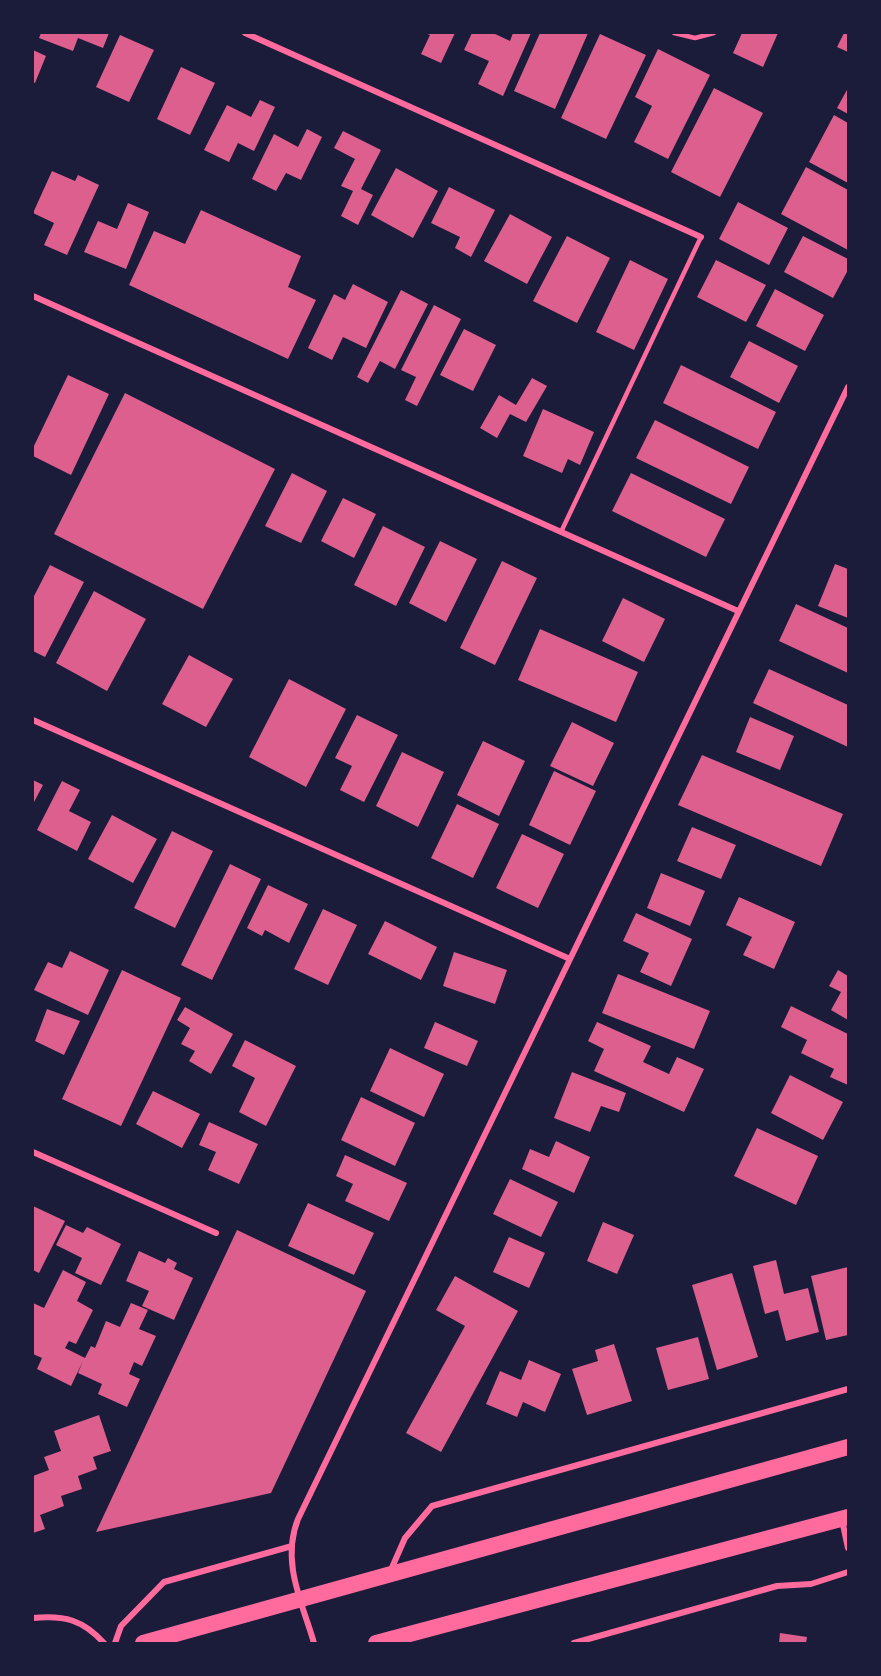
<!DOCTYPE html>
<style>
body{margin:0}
#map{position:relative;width:881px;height:1676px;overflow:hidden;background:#1b1b3a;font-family:"Work Sans",sans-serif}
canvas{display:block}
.frame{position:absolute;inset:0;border:34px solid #1b1b3a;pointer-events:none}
</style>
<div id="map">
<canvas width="881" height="1676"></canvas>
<div class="frame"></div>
</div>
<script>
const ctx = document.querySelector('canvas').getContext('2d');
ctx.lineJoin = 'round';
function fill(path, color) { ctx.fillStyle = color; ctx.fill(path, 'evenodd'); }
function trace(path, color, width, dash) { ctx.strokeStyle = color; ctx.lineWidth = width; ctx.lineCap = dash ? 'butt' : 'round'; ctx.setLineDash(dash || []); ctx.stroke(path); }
const building = new Path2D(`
 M41,33H109L103,48L78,38L73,51L39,38Z
 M425,33H455L441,63L421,54L430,35Z
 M472,33H493L510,41L513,33H531L503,96L478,84L489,61L464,50Z
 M540,33H588L555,109L514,91Z
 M742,33H778L763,67L733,53Z
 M844,33H848V52L837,47Z
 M600,34L646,55L606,139L561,118Z
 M120,35L154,50L129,102L96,87Z
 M658,49L710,75L668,159L634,142L652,106L635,97Z
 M33,50L46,56L35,83L33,82Z
 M181,67L215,83L190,135L157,119Z
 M714,88L763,113L720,197L671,172Z
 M848,88V114L837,108Z
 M260,100L275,107L254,151L238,143L229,162L204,150L227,105L251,117Z
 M834,115L848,123V183L809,162Z
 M307,129L322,137L301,180L286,173L276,191L252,179L274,134L298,147Z
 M343,131L381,150L361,189L373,195L358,225L341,216L353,191L341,186L355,159L334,148Z
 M806,167L848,190V250L781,214Z
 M396,168L438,191L413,238L371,215Z
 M52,171L75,181L78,175L99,185L67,255L44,245L54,223L33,213Z
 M449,187L495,210L471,257L455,248L460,237L431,223Z
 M738,202L788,228L769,265L719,239Z
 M128,203L149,212L126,269L84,252L98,221L117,229Z
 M201,210L301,256L288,287L316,300L288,359L129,285L154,231L185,244Z
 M510,214L552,237L527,284L484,261Z
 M567,236L610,258L577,323L533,301Z
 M803,236L848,259V270L833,298L784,272Z
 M630,260L668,279L634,350L596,332Z
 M716,260L766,285L746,322L697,297Z
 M353,284L388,302L366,348L343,337L332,360L308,348L334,294L345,300Z
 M775,289L824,315L805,351L756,326Z
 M401,290L428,304L395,369L380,361L368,383L357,377Z
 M434,305L461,319L417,406L405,400L416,377L401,370Z
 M464,329L496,345L473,391L440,375Z
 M749,341L798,366L779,403L730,377Z
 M681,365L776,412L758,449L663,403Z
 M68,375L109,394L71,475L33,456V448Z
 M532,378L547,386L526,422L510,414L497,438L480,428L499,395L516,405Z
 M125,393L275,469L203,609L54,534Z
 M543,409L594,432L580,465L568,459L562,473L523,456Z
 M655,420L749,467L731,504L636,458Z
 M292,473L327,491L301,543L265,526Z
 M631,473L725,519L706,557L612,511Z
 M343,498L376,514L354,558L321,541Z
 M383,526L425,547L396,606L354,585Z
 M440,541L477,559L446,622L409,603Z
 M502,561L537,578L495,665L460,648Z
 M835,564L848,569V618L818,606Z
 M50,565L84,582L45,657L33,651V598Z
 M94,591L146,619L107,691L56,663Z
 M623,598L665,619L644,662L602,641Z
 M796,604L848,628V673L779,641Z
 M540,629L638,672L616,722L518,680Z
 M189,655L233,679L206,727L162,704Z
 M769,669L848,705V747L753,703Z
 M289,679L346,709L306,787L249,757Z
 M357,715L398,735L364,802L340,790L352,766L335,758Z
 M750,717L794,736L780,770L736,752Z
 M572,722L614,743L593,786L550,766Z
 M483,741L525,761L499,816L457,795Z
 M402,752L444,772L418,827L376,806Z
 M702,755L843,814L821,866L678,805Z
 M554,771L596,791L570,845L529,825Z
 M33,780L43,785L33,804Z
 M62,781L80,790L69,811L91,822L77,851L37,830Z
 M457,804L499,824L473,878L431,858Z
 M112,815L157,839L133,883L88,859Z
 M692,827L736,845L721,879L677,861Z
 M172,831L213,851L175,928L134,908Z
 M522,834L564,854L538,908L496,888Z
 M230,864L261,879L212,980L181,965Z
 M661,873L705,891L690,926L647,908Z
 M268,885L308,904L289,943L265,930L262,936L247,928Z
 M739,897L795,922L774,969L743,955L752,937L726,925Z
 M323,909L357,925L328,985L294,969Z
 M636,913L692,939L671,986L640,972L649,953L623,941Z
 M385,921L437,947L421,980L368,954Z
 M70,951L109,970L88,1015L34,990L48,962L62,968Z
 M454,952L507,970L495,1004L443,986Z
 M122,970L181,998L121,1126L62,1099Z
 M838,970L848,976V1020L831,1010L841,992L829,986Z
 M618,974L710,1011L694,1049L602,1013Z
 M791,1006L848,1034V1085L830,1077L834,1069L801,1053L807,1040L781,1027Z
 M185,1007L233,1034L211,1074L189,1061L195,1051L181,1044L190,1028L177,1020Z
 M47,1009L80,1021L64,1055L35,1041Z
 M435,1022L478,1041L467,1066L424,1048Z
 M597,1022L651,1046L643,1062L669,1074L677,1057L704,1069L684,1112L594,1071L604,1049L588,1041Z
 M245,1040L296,1066L266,1126L239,1112L255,1078L232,1066Z
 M390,1048L444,1074L424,1117L370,1091Z
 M572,1072L626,1093L619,1112L601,1106L590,1132L554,1118Z
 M790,1075L843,1102L823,1140L771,1113Z
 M153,1091L200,1114L182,1148L136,1124Z
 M361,1097L415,1123L395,1166L341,1140Z
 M209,1122L258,1144L239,1184L208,1170L216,1152L199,1145Z
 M757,1128L818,1156L796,1205L734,1176Z
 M556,1141L590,1157L574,1193L522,1169L530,1149L549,1157Z
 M345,1155L407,1183L389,1221L345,1201L353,1184L336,1176Z
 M510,1179L558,1202L541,1237L493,1214Z
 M308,1203L374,1233L354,1275L288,1246Z
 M33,1206L65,1221L39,1273L33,1270Z
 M603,1222L634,1235L617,1274L587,1261Z
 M66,1225L83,1233L87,1227L121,1244L101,1285L75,1273L82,1258L56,1245Z
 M237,1230L366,1291L271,1493L96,1532Z
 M509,1237L545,1253L529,1288L493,1272Z
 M139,1251L165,1263L168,1258L177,1263L174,1269L193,1278L174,1320L142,1306L149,1291L126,1281Z
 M776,1260L784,1294L808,1288L819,1332L786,1341L778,1310L765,1314L753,1266Z
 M848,1267V1335L826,1340L811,1276Z
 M63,1270L86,1282L77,1301L93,1310L76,1344L69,1341L65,1348L85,1358L91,1346L95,1348L106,1321L120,1327L131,1303L148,1310L139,1329L156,1336L142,1366L134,1362L129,1374L140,1379L127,1407L98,1394L102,1384L78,1373L83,1361L71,1386L37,1369L42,1358L33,1354V1303L44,1308Z
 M732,1273L758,1357L717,1370L692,1285Z
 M455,1276L518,1311L441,1452L406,1433L465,1326L436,1310Z
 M698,1337L709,1379L668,1390L656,1348Z
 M614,1344L632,1401L587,1415L572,1369L598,1361L595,1350Z
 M529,1360L561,1374L545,1412L523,1402L517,1417L486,1404L500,1371L521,1380Z
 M99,1415L111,1451L93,1457L97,1469L78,1476L82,1489L61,1496L64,1506L40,1515L45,1529L33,1533V1476L49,1470L44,1457L61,1451L54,1431Z
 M780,1633L807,1637L806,1643H779Z`);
const service = new Path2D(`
 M674,33L695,38L714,33
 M561,532L701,237`);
const minor = new Path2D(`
 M245,33L701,237
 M33,296L738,611
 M33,720L570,959
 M33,1152L216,1233
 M842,1520L848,1548
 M390,1572L405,1538L432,1506L848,1389
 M33,1618C65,1615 83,1620 104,1643
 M115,1643L121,1626L164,1582L292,1546
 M314,1643C302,1602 281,1562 298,1519L848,387
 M574,1643L777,1586L811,1584L848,1572`);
const trunk = new Path2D(`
 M143,1643L848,1447
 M376,1643L848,1517`);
fill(building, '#dd5f8e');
trace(service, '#ff6b9d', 4.5);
trace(minor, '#ff6b9d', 6);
trace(trunk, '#ff6b9d', 16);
</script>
